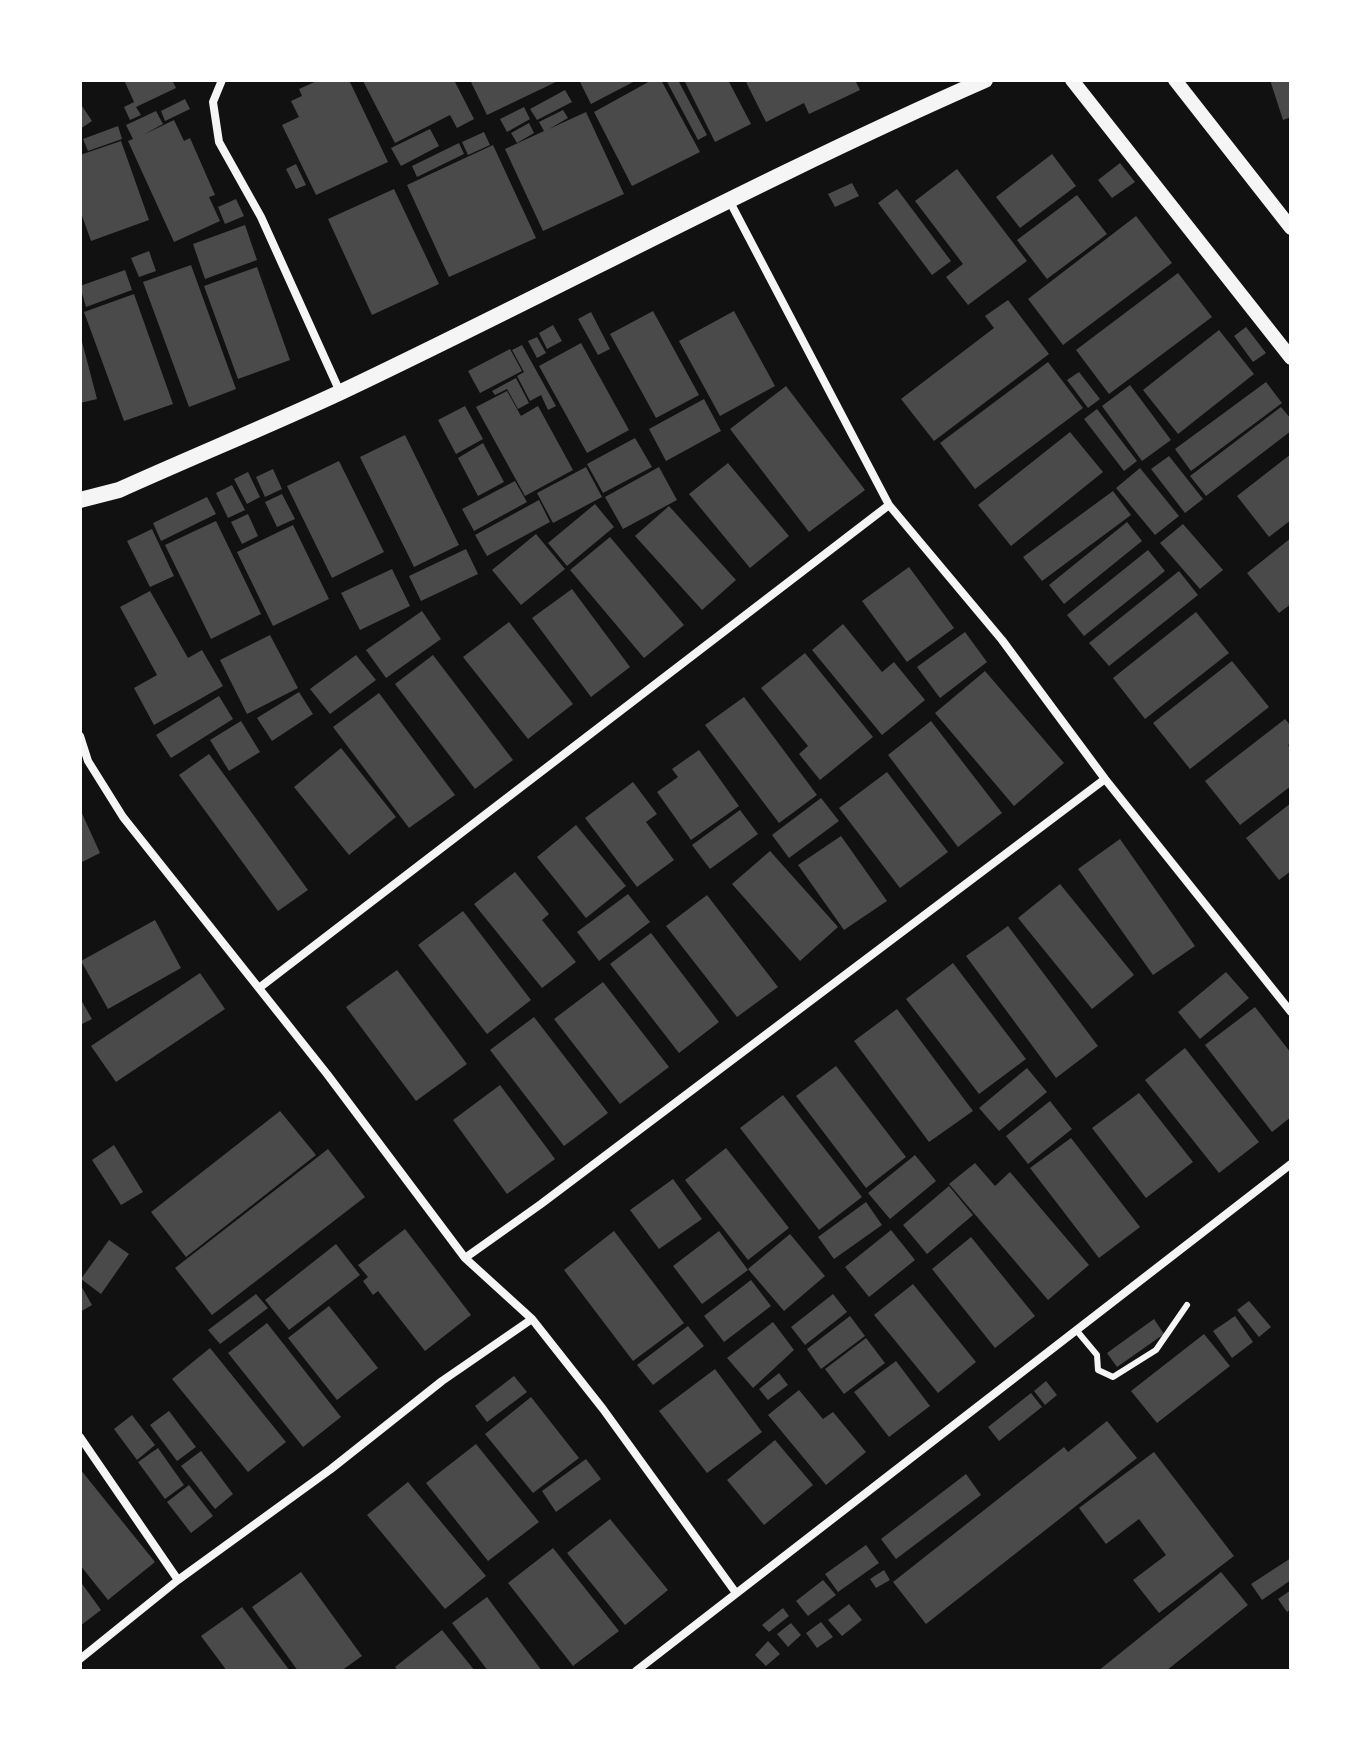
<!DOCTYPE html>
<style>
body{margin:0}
#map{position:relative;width:1371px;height:1751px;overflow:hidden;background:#111;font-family:"Golos Text",sans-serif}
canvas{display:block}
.frame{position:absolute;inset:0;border:82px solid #fff;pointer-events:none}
</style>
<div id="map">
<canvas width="1371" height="1751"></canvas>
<div class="frame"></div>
</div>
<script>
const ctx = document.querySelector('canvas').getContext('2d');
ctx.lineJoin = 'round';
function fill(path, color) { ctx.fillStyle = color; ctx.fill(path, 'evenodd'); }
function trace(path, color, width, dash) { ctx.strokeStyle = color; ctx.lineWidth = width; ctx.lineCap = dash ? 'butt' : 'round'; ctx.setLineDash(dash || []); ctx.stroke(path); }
const building = new Path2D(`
 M124,80H172L176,88L136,107L141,115L130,120L124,107L134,102Z
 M319,80H349L388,162L316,195L282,125L299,117L291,101L302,96L299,89Z
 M365,80H454L474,119L457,128L450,115L395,143L363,81Z
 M470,80H560L487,115Z
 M584,80H637L591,104L580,82Z
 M652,80H661L700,152L632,186L594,112Z
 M666,80H678L707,135L698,140Z
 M684,80H728L751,124L715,142Z
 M745,80H855L860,90L809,114L804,103L766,122Z
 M1270,80H1291V117L1283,120Z
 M565,90L572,102L537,120L530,109Z
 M185,99L190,109L165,121L161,111Z
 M80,103L92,121L80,129Z
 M524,107L530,119L507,132L500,119Z
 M563,110L568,118L549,129L586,112L624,194L543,231L505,149L544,131L539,122Z
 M156,111L163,124L143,135L174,120L184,141L190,138L215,195L209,197L220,221L174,242L128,141L133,139L126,125Z
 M529,123L534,133L517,143L511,133Z
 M118,126L122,139L88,151L83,139Z
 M430,129L439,146L401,166L391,148Z
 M484,132L490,145L468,155L462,142Z
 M121,141L149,220L91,241L80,210V155Z
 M459,143L464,154L417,177L412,166Z
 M493,145L536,238L449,277L407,185Z
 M1052,154L1076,186L1020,228L996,197Z
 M1120,163L1135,182L1112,198L1098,180Z
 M296,164L306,185L296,189L286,169Z
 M957,169L1027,261L968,305L946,277L963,264L915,201Z
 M852,183L859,196L835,207L828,194Z
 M394,189L439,284L372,315L328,219Z
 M897,189L951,261L932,275L878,203Z
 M1077,195L1107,234L1047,279L1017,240Z
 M236,199L244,216L225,224L218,207Z
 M1136,216L1172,263L1063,345L1028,299Z
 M245,225L257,260L205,279L193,244Z
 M149,251L156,271L139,277L131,258Z
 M191,265L236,389L189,407L143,282Z
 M257,267L290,360L238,379L204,286Z
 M125,270L132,290L86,307L80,286Z
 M1178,273L1212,317L1109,394L1076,350Z
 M134,294L173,404L124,421L84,312Z
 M1008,300L1049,354L934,441L901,399L994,328L985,316Z
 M653,311L699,395L656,418L610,334Z
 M734,311L775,386L720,416L679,341Z
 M591,312L610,349L598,355L578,319Z
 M553,325L562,341L547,349L539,333Z
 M1246,327L1266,353L1253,362L1234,336Z
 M1219,330L1254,374L1178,434L1143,390Z
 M80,334L97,399L80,403Z
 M537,337L546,353L537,358L528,341Z
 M581,343L629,430L587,453L539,366Z
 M522,345L556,406L548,410L541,395L530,401L517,376L524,372L512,350Z
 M510,349L522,371L480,393L468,371Z
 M1048,362L1083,408L975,489L940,443Z
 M1079,372L1100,399L1088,408L1067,380Z
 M516,378L529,403L518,409L507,389L495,395L492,391Z
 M1266,382L1282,403L1191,471L1175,449Z
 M1130,385L1171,440L1142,461L1102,406Z
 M786,386L865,490L809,532L730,429Z
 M507,391L521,416L538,406L573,470L525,496L476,407Z
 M704,399L721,431L666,461L649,429Z
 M465,406L483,439L456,454L438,420Z
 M1281,407L1291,419V431L1206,496L1190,476Z
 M1097,409L1137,461L1124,471L1084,419Z
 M1070,432L1103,472L1011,546L978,505Z
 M405,435L459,545L414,567L360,457Z
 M635,438L652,467L603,493L587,464Z
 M483,443L504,482L478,496L458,458Z
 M1291,454V520L1269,537L1237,496Z
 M1169,456L1203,499L1185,513L1151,469Z
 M339,461L384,552L332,578L287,486Z
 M728,463L789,536L750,568L689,494Z
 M586,467L602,497L553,523L537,493Z
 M659,467L677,500L623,529L605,497Z
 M1140,468L1179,516L1155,535L1116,488Z
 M273,469L282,489L265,497L256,477Z
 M248,472L260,497L247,504L234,479Z
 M515,481L527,502L474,531L462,509Z
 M232,485L245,510L228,518L216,493Z
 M1113,491L1131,515L1042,581L1023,557Z
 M282,494L295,519L277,527L265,502Z
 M207,497L216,514L161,541L153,523Z
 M539,500L550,522L487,556L475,535Z
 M595,504L614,527L567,566L548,543Z
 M669,506L736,580L702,610L635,536Z
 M248,514L258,536L242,544L231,522Z
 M216,521L261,614L211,639L165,545Z
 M1127,522L1142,541L1064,604L1049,585Z
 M1183,524L1223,570L1200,589L1160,543Z
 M293,525L329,599L273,626L237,552Z
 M152,529L174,576L150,587L127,541Z
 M536,534L565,569L521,605L492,570Z
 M610,537L684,625L644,658L570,570Z
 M1291,538V604L1279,613L1247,573Z
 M466,549L478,574L421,601L409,576Z
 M1148,550L1165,571L1084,636L1067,615Z
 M909,567L954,628L907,662L862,601Z
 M392,569L410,606L360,630L341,593Z
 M1179,571L1198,595L1109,666L1089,643Z
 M572,589L630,667L591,697L532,618Z
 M150,591L188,658L202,650L223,686L154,725L134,688L157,675L120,607Z
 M422,611L441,639L386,678L366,650Z
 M1196,612L1229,653L1145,719L1113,678Z
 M509,622L573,704L528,739L463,657Z
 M843,624L882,672L894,662L925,700L882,735L812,650Z
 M965,632L987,662L940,698L917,667Z
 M270,635L298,688L247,714L220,660Z
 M805,653L873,737L820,780L799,754L808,746L761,688Z
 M356,655L376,680L330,714L310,689Z
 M433,655L513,760L475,789L395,684Z
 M1232,661L1269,707L1190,769L1153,723Z
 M985,671L1064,763L1014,806L935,713Z
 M299,692L313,714L272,741L257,718Z
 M379,693L455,795L409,828L333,727Z
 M219,696L233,719L171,758L156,735Z
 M744,697L817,795L779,823L705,725Z
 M1285,719L1291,726V743L1288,745L1291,750V786L1240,825L1205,781Z
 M241,721L260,752L229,771L210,740Z
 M931,721L1002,813L958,847L888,755Z
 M341,748L396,817L349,855L294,787Z
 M699,750L739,806L691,840L657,792L678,777L672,769Z
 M209,754L308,890L278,911L179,775Z
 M887,772L948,852L900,888L839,808Z
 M633,782L657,814L646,822L674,860L637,887L585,818Z
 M821,798L839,821L789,858L772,835Z
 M1291,803V871L1279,880L1246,838Z
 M80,809L100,853L80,863Z
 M740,810L758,834L710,869L692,845Z
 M576,825L626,886L586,918L537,857Z
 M841,836L887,901L844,930L798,865Z
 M1120,839L1195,946L1153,975L1078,869Z
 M770,851L838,927L800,961L732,884Z
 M515,872L549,914L542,920L576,962L542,988L474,904Z
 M1060,884L1134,975L1092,1009L1018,918Z
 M628,894L650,922L599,961L577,932Z
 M707,895L778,987L737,1017L666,926Z
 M463,911L531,1000L487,1034L418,945Z
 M155,920L181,968L108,1009L81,961Z
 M1008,926L1098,1046L1056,1078L966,956Z
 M651,933L719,1022L679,1053L610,964Z
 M953,963L1026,1059L979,1094L906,999Z
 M397,970L467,1064L416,1101L346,1007Z
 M1226,972L1249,998L1200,1039L1178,1012Z
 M200,973L225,1009L116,1082L91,1046Z
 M603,982L669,1067L620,1104L554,1019Z
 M80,998L92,1019L80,1025Z
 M1255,1007L1291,1053V1117L1272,1132L1205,1045Z
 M897,1009L973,1111L929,1142L854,1041Z
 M534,1017L608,1113L564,1146L490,1050Z
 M1185,1048L1259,1142L1219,1173L1145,1080Z
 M836,1066L906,1157L866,1188L796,1096Z
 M1027,1068L1047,1092L999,1131L979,1108Z
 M500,1085L555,1159L507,1194L453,1120Z
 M1139,1093L1193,1162L1146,1198L1092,1128Z
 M783,1095L862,1197L819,1230L740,1128Z
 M1050,1101L1072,1129L1028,1164L1006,1136Z
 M280,1111L316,1155L186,1257L151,1212Z
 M1071,1138L1140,1227L1099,1258L1030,1168Z
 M114,1145L143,1192L121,1205L92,1160Z
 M726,1148L789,1228L748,1260L685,1180Z
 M328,1149L365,1197L212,1315L175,1268Z
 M915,1155L936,1181L890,1219L868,1193Z
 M975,1163L995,1186L1010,1172L1089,1265L1048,1300L949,1184Z
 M673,1179L702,1219L659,1249L630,1210Z
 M949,1186L973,1215L927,1254L903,1225Z
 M866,1202L882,1225L834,1259L818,1237Z
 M405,1229L471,1315L425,1351L378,1291L373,1295L363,1281L368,1277L358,1265Z
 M891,1230L915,1260L869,1297L845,1267Z
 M614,1231L684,1323L633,1361L564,1270Z
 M719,1231L748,1270L702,1304L673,1266Z
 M790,1234L825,1276L784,1311L748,1269Z
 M971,1237L1035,1316L995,1348L932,1269Z
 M109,1240L129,1254L101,1294L81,1279Z
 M336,1244L360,1275L289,1330L265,1300Z
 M751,1280L771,1306L724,1342L704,1316Z
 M80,1284L92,1305L80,1312Z
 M913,1284L976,1362L938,1393L874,1315Z
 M256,1294L268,1308L220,1344L208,1330Z
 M833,1294L847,1312L805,1345L791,1327Z
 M1249,1301L1271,1327L1259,1337L1237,1310Z
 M329,1306L378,1368L337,1400L288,1338Z
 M850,1316L865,1336L821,1369L807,1349Z
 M1235,1316L1253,1342L1232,1358L1213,1331Z
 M1154,1319L1164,1334L1117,1367L1107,1353Z
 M773,1322L794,1350L753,1388L727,1358Z
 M267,1323L341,1417L303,1447L228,1353Z
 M688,1326L704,1346L653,1385L637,1365Z
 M1204,1334L1230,1366L1157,1423L1131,1391Z
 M866,1338L885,1363L844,1394L825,1369Z
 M210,1348L286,1442L248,1472L172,1379Z
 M896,1361L930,1406L889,1437L854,1392Z
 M715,1369L762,1432L707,1473L659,1411Z
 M779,1373L788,1385L768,1400L759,1389Z
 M514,1376L527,1392L487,1422L475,1406Z
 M1046,1381L1057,1395L1045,1405L1034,1391Z
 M799,1390L823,1419L833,1412L866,1452L826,1485L768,1415Z
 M1031,1393L1042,1407L999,1441L988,1427Z
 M531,1397L579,1458L533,1493L485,1434Z
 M169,1411L196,1447L177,1461L150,1425Z
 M132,1415L155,1445L137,1460L114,1429Z
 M1107,1421L1137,1458L926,1624L893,1582L1064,1447L1068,1452Z
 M775,1440L813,1485L764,1525L727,1480Z
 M476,1444L539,1522L488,1561L426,1483Z
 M158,1448L184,1485L165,1499L138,1462Z
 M201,1451L233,1494L215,1509L181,1466Z
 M1154,1452L1234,1556L1159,1613L1133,1580L1166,1555L1139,1519L1106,1544L1079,1508Z
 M586,1459L601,1479L556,1512L542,1491Z
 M80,1469L155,1562L108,1600L80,1565Z
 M966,1474L981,1495L896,1559L881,1539Z
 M408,1482L486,1576L445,1609L367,1515Z
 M189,1485L213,1516L191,1533L167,1502Z
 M610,1519L668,1590L625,1625L567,1553Z
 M866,1545L879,1563L838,1592L825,1574Z
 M553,1548L619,1631L573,1666L508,1583Z
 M1291,1558V1580L1262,1600L1251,1584Z
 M884,1570L890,1580L876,1588L870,1579Z
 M301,1572L362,1656L341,1671H298L252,1607Z
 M1221,1572L1248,1605L1166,1671H1098Z
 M823,1580L836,1595L808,1616L796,1601Z
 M80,1581L101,1610L80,1626Z
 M1291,1590V1609L1287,1612L1278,1599Z
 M487,1597L542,1671H488L452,1623Z
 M849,1604L862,1620L842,1636L828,1620Z
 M242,1607L290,1671H227L201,1636Z
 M783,1608L789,1616L769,1632L762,1625Z
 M821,1622L833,1637L817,1648L806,1633Z
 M791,1623L801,1635L788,1647L777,1634Z
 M442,1630L475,1671H398L395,1667Z
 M768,1641L780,1654L766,1666L755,1655Z`);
const service = new Path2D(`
 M1077,1331L1097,1355L1098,1370L1113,1377L1156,1350L1187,1305`);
const minor = new Path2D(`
 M222,80L213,102L219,142L261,217L340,392
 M729,200L889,505L1002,640L1105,779L1291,1012
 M80,736L88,761L123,817L327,1074L465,1258L532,1319L603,1409L736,1593
 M259,988L889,505
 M465,1258L541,1204L1105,779
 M80,1437L178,1580
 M80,1659L178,1580L331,1469L442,1381L532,1319
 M636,1671L1291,1164`);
const tertiary = new Path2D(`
 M1072,80L1291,358
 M1175,80L1291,228`);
const secondary = new Path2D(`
 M80,500L119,490C192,457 268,426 341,392C556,290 766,176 985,80`);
fill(building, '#4a4a4a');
trace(service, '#f5f5f5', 6);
trace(minor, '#f5f5f5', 8);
trace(tertiary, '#f5f5f5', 14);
trace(secondary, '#f5f5f5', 16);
</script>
